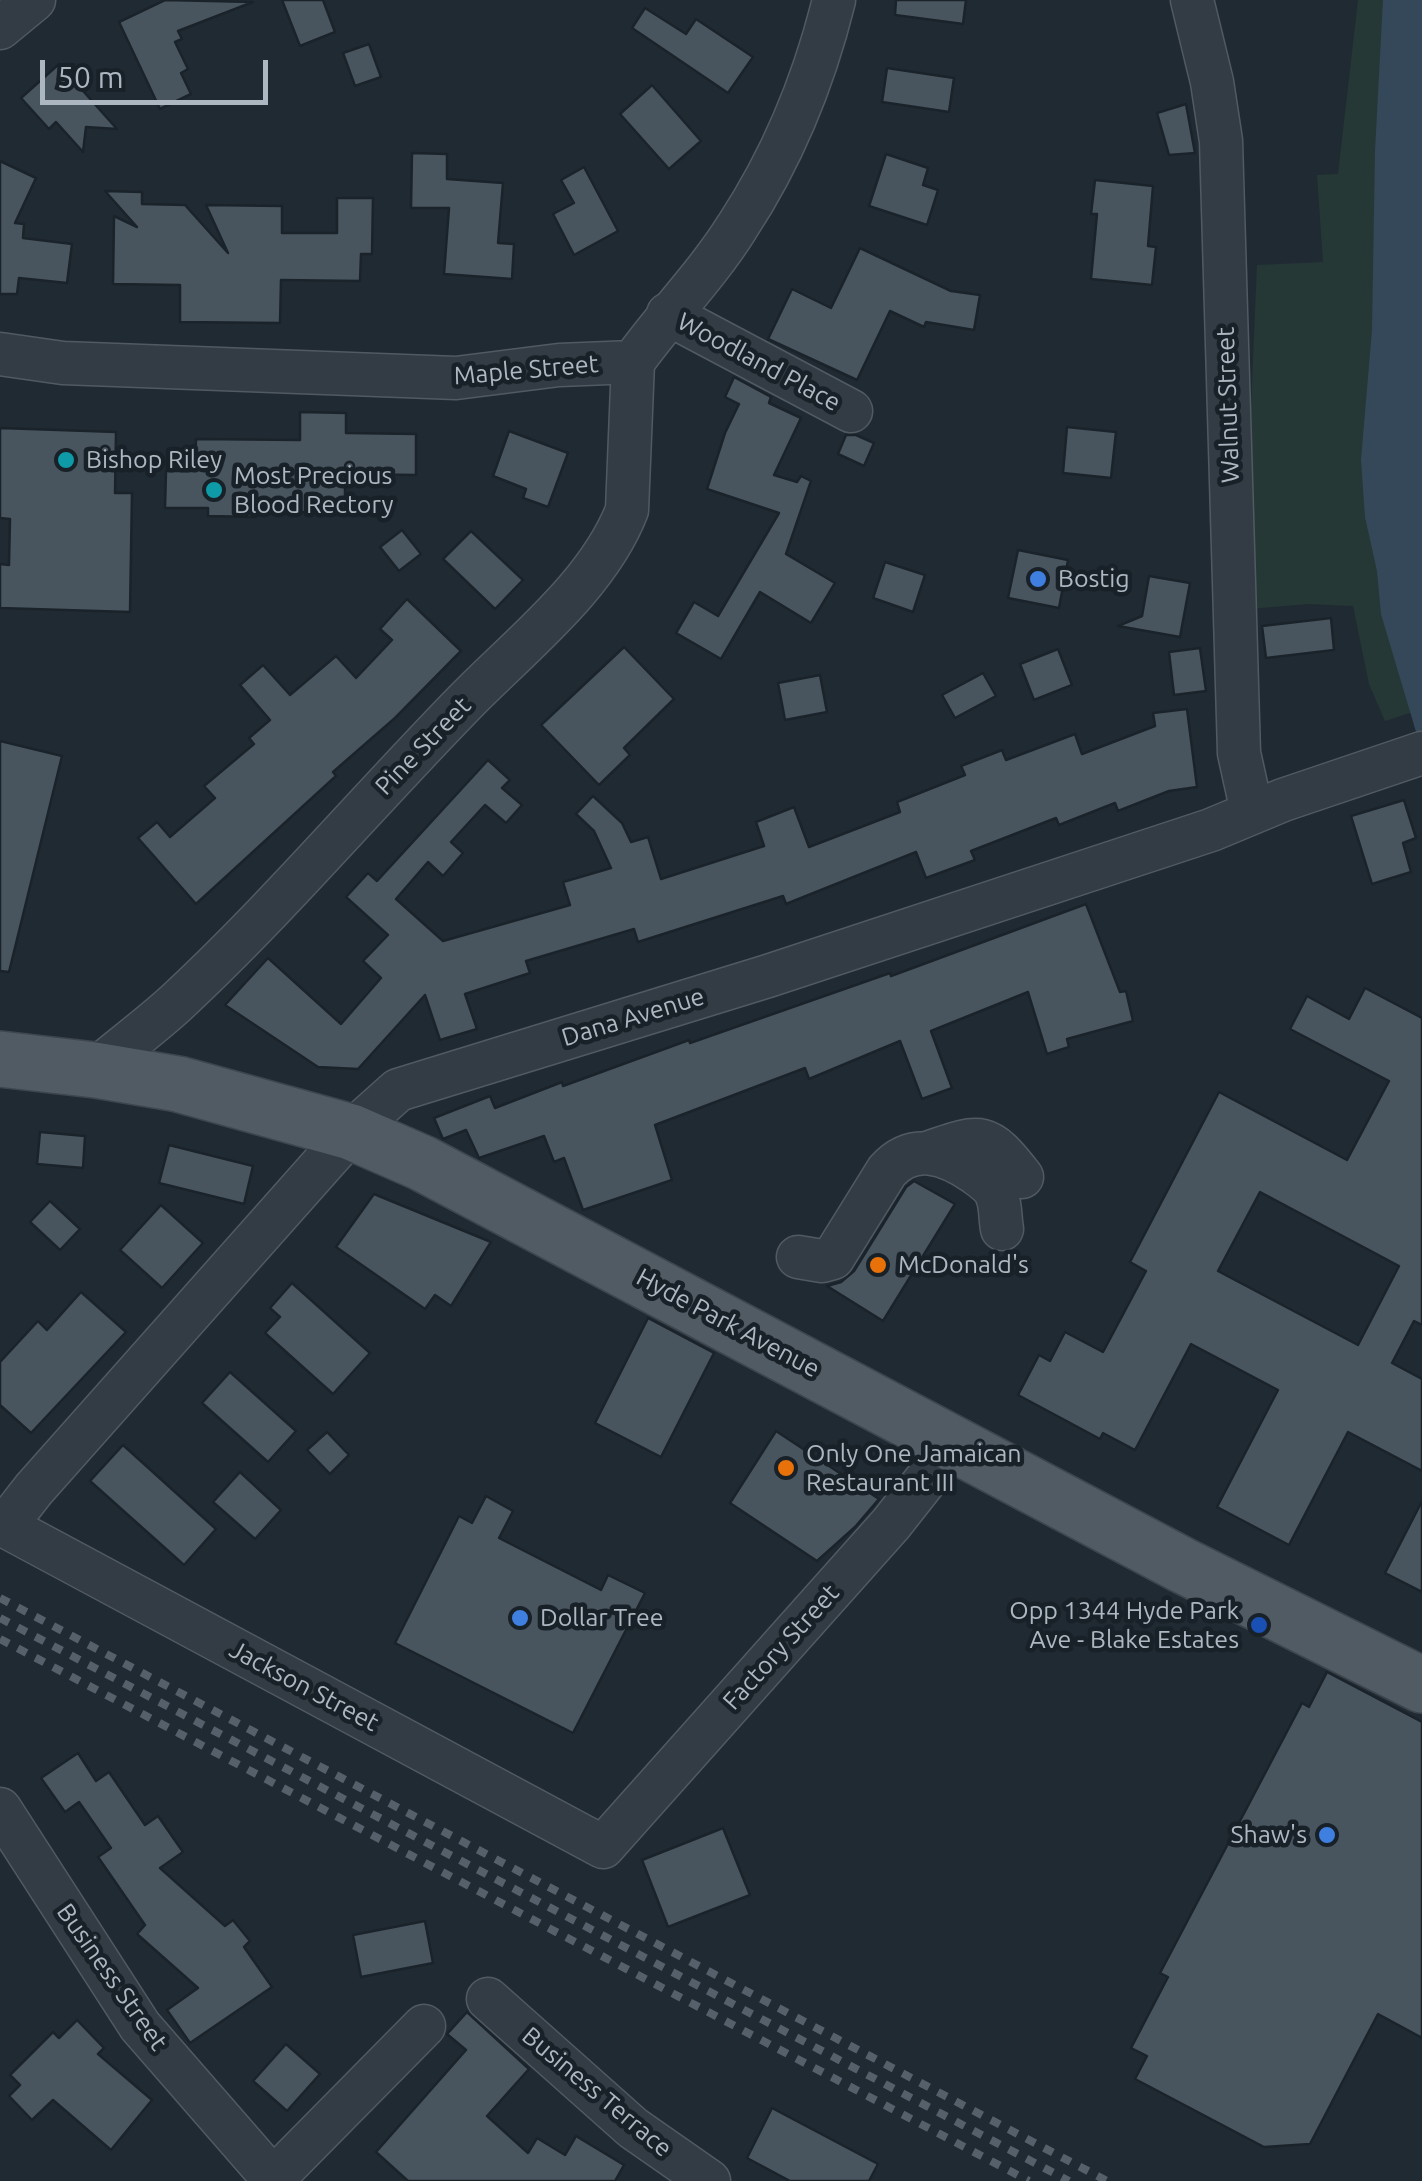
<!DOCTYPE html>
<style>
body{margin:0}
#map{position:relative;width:1422px;height:2181px;overflow:hidden;background:#202a33;font-family:Ubuntu,sans-serif}
canvas{display:block}
.scale{position:absolute;left:40px;top:60px;width:228px;height:45px;box-sizing:border-box;border:5px solid #adb7c1;border-top:0;padding-left:12px;font-size:30px;line-height:35px;white-space:nowrap;color:#adb7c1;-webkit-text-stroke:8px #192128;paint-order:stroke}
</style>
<div id="map">
<canvas width="1422" height="2181"></canvas>
<div class="scale">50 m</div>
</div>
<script>
const ctx = document.querySelector('canvas').getContext('2d');
ctx.lineJoin = 'round';
function fill(path, color) { ctx.fillStyle = color; ctx.fill(path, 'evenodd'); }
function trace(path, color, width, dash) { ctx.strokeStyle = color; ctx.lineWidth = width; ctx.lineCap = dash ? 'butt' : 'round'; ctx.setLineDash(dash || []); ctx.stroke(path); }
function label(font, color, halo, rows, align = 'center') {
  ctx.font = font + ' Ubuntu,sans-serif'; ctx.lineWidth = 9; ctx.setLineDash([]); ctx.textBaseline = 'middle'; ctx.strokeStyle = halo; ctx.fillStyle = color; for (const [text, x, y, turn = 0] of rows) {
    ctx.save(); ctx.translate(x, y); ctx.rotate((+turn || 0) * Math.PI / 180); ctx.textAlign = isNaN(turn) ? turn : align; if (halo) ctx.strokeText(text, 0, 0); ctx.fillText(text, 0, 0); ctx.restore();
  }
}
const green = new Path2D(`
 M1358,0H1422V709L1385,721L1369,684L1353,606L1308,604L1248,609L1245,546L1257,265L1323,262L1317,175L1338,174Z`);
const water = new Path2D(`
 M1383,0H1422V752L1381,614L1377,571L1365,517L1361,460L1372,330L1375,151Z`);
const building = new Path2D(`
 M165,0L253,2L178,31L182,39L175,42L188,69L181,73L191,94L160,109L119,22Z
 M282,0H323L335,32L300,46Z
 M896,0H966L963,24L895,15Z
 M645,8L686,34L696,19L753,57L728,93L632,28Z
 M369,44L381,77L355,86L343,53Z
 M59,64L117,129L86,127L83,152L56,122L49,129L21,98Z
 M887,68L954,78L949,112L882,102Z
 M652,85L701,141L669,169L620,114Z
 M1186,104L1195,153L1169,155L1157,113Z
 M412,153L447,154V179L503,183L498,243L514,244L512,279L444,274L449,208H411Z
 M886,154L928,168L923,185L938,190L927,225L869,206Z
 M0,161L36,178L15,223L24,224L23,238L72,244L67,283L19,278L17,294H0Z
 M584,167L618,231L574,255L553,214L574,203L561,180Z
 M1095,180L1153,186L1148,246L1156,247L1152,285L1091,279L1097,214H1091Z
 M105,191L142,192V204L185,205L228,253L206,205L282,206V233H337V198H373L372,254H361L360,281L281,280L280,323L180,322V285L113,284L114,216L137,227Z
 M860,248L951,291L980,295L974,330L926,322L924,327L890,311L857,380L768,339L792,289L831,308Z
 M734,377L771,397L769,403L801,418L774,475L797,482L801,476L811,481L786,554L835,583L811,623L760,592L721,659L676,633L694,602L718,616L779,513L707,489L725,433L739,404L725,397Z
 M300,412L346,413V433L416,434V475L345,474V514L256,510V517L208,516V508H165L166,471H195L196,439L300,440Z
 M1067,427L1116,432L1111,478L1063,473Z
 M0,428L116,432L115,493H132L130,612L0,608V564L9,565L10,519L0,518Z
 M509,431L568,453L548,507L523,498L526,489L493,476Z
 M846,435H856L874,443L864,466L838,454Z
 M402,530L421,554L399,571L380,547Z
 M471,531L523,580L495,609L443,559Z
 M1018,550L1068,560L1059,608L1008,598Z
 M885,562L925,575L913,612L873,598Z
 M1149,576L1190,583L1180,637L1118,626L1142,616Z
 M407,599L461,651L395,718L333,772L336,776L196,904L138,838L157,822L170,837L215,798L204,786L254,744L249,738L270,720L240,685L263,665L290,695L336,656L356,678L392,640L380,629Z
 M1331,618L1334,650L1266,658L1262,626Z
 M624,647L674,699L624,748L630,755L599,785L541,725Z
 M1200,648L1206,691L1174,695L1169,652Z
 M1058,649L1072,685L1034,700L1020,664Z
 M983,673L996,696L955,718L942,695Z
 M820,675L827,712L785,720L778,683Z
 M1187,709L1197,787L1169,791L1118,811L1115,803L1059,825L1056,818L971,851L975,860L926,878L916,852L786,904L783,896L638,942L634,929L526,961L530,973L465,994L477,1029L440,1040L425,995L358,1069L318,1067L225,1005L268,958L341,1024L381,978L363,961L388,935L346,897L368,873L377,881L488,760L510,780L502,788L522,805L506,823L485,805L451,842L463,853L443,876L428,862L396,899L443,941L570,905L563,882L611,868L594,831L576,814L593,796L622,823L631,842L648,837L661,879L764,846L756,822L794,807L809,847L900,812L897,802L965,775L961,766L1002,750L1006,760L1075,734L1082,754L1155,726L1153,713Z
 M0,741L62,756L9,972L0,971Z
 M1404,800L1416,838L1403,843L1411,872L1372,884L1351,816Z
 M1086,904L1120,992L1126,991L1133,1021L1067,1039L1069,1047L1047,1054L1028,992L931,1031L952,1088L922,1099L900,1041L809,1079L805,1068L655,1125L672,1180L583,1210L564,1158L554,1162L544,1136L479,1158L466,1130L443,1139L434,1118L490,1096L495,1108L562,1082L563,1086L689,1040L690,1043L890,973L891,976Z
 M1365,988L1422,1018V1325L1414,1321L1392,1363L1422,1379V1471L1348,1432L1289,1545L1217,1507L1278,1390L1191,1344L1135,1450L1103,1433L1100,1439L1018,1395L1039,1355L1050,1361L1065,1332L1103,1352L1146,1271L1130,1262L1219,1092L1347,1160L1389,1081L1290,1029L1307,996L1349,1019ZM1260,1192L1399,1266L1358,1345L1218,1271Z
 M40,1132L85,1136L83,1168L37,1164Z
 M169,1145L253,1166L244,1204L159,1183Z
 M914,1181L955,1204L883,1321L827,1286L841,1282L854,1271L906,1187Z
 M374,1194L491,1242L451,1306L435,1295L425,1309L336,1247Z
 M50,1201L80,1229L60,1250L30,1222Z
 M161,1205L203,1243L162,1288L120,1250Z
 M292,1283L370,1353L333,1394L265,1333L280,1317L270,1308Z
 M81,1292L126,1332L31,1433L0,1405V1362L38,1321L47,1330Z
 M648,1318L714,1353L661,1457L595,1423Z
 M230,1372L296,1431L268,1462L202,1403Z
 M776,1431L879,1499L855,1527L817,1561L730,1503Z
 M327,1432L349,1455L330,1474L307,1450Z
 M123,1445L216,1529L184,1565L90,1481Z
 M240,1472L281,1510L255,1539L213,1502Z
 M486,1496L513,1511L499,1538L601,1590L608,1575L645,1593L573,1733L395,1643L459,1516L472,1523Z
 M1422,1501V1592L1385,1573Z
 M1327,1672L1422,1722V2038L1378,2014L1310,2144L1264,2147L1135,2079L1147,2056L1131,2048L1168,1977L1160,1973L1302,1703L1309,1707Z
 M78,1753L96,1781L109,1772L145,1825L158,1816L183,1852L160,1868L225,1926L233,1920L250,1941L244,1947L272,1987L190,2043L167,2010L198,1988L137,1934L145,1925L98,1857L111,1848L79,1802L65,1812L41,1778Z
 M723,1828L750,1895L668,1927L642,1860Z
 M425,1921L433,1963L361,1977L353,1935Z
 M467,2012L529,2069L487,2116L528,2153L537,2138L565,2155L576,2136L624,2165L615,2181H408L376,2152L466,2050L447,2034Z
 M77,2020L104,2048L98,2054L152,2100L111,2150L53,2100L32,2120L9,2096L20,2085L10,2075L53,2032L59,2038Z
 M286,2044L320,2074L287,2111L253,2081Z
 M772,2108L878,2164L869,2181H790L747,2158Z`);
const minor = new Path2D(`
 M1192,0L1212,82L1221,141L1239,753L1252,812
 M0,28L34,0
 M668,314L851,411
 M0,354L63,363L456,378L559,365L633,362
 M633,362C666,316 707,275 737,227C783,157 814,81 834,0
 M95,1070C122,1047 151,1026 177,1002C279,907 369,800 467,700C522,644 598,585 627,510L633,362
 M930,1152C982,1134 987,1132 1022,1177
 M798,1257L822,1261L833,1258L887,1171C913,1142 946,1153 975,1173C983,1179 994,1186 997,1196C1001,1206 1000,1219 1002,1229
 M954,1444L891,1524L603,1847L5,1526L34,1489L351,1132L398,1090L768,976L1211,830L1283,800L1422,753
 M0,1809L140,2026L275,2181
 M488,1999L633,2128L709,2181
 M271,2181L424,2026`);
const major = new Path2D(`
 M0,1059L95,1070L178,1084L351,1132L422,1163L1182,1565L1422,1685`);
const rail = new Path2D(`
 M0,1598L1107,2181
 M0,1618L1069,2181
 M0,1639L1029,2181`);
const markers = [
 [66,460,10,"#0f9aa8"],
 [214,490,10,"#0f9aa8"],
 [1038,579,10,"#3f7fe0"],
 [878,1265,10,"#e8710a"],
 [786,1468,10,"#e8710a"],
 [520,1618,10,"#3f7fe0"],
 [1259,1625,10,"#1a4fb4"],
 [1327,1835,10,"#3f7fe0"]
];
const streetNames = [
 ["Woodland Place",759,362,28],
 ["Maple Street",526,370,-5],
 ["Walnut Street",1228,405,-92],
 ["Pine Street",423,746,-46],
 ["Dana Avenue",633,1017,-17],
 ["Hyde Park Avenue",728,1323,28],
 ["Factory Street",781,1647,-48],
 ["Jackson Street",304,1686,28],
 ["Business Street",112,1977,55],
 ["Business Terrace",597,2092,40]
];
const poiNames = [
 ["Bishop Riley",86,460],
 ["Most Precious",234,476],
 ["Blood Rectory",234,505],
 ["Bostig",1058,579],
 ["McDonald's",898,1265],
 ["Only One Jamaican",806,1454],
 ["Restaurant III",806,1483],
 ["Opp 1344 Hyde Park",1239,1611,"right"],
 ["Ave - Blake Estates",1239,1640,"right"],
 ["Dollar Tree",540,1618],
 ["Shaw's",1307,1835,"right"]
];
fill(green, '#253836');
fill(water, '#354859');
fill(building, '#48555f');
trace(building, '#1b232a', 2.5);
trace(minor, '#515a62', 45);
trace(major, '#3d454d', 58);
trace(minor, '#333c44', 42);
trace(major, '#515b64', 55);
trace(rail, '#55606b', 8, [10, 10]);
for (const [x, y, r, color] of markers) { const dot = new Path2D(); dot.arc(x, y, r, 0, 2 * Math.PI); ctx.fillStyle = color; ctx.fill(dot); trace(dot, '#192128', 4); }
label('25px', '#adb7c1', '#192128', streetNames);
label('25px', '#adb7c1', '#192128', poiNames, 'left');
</script>
